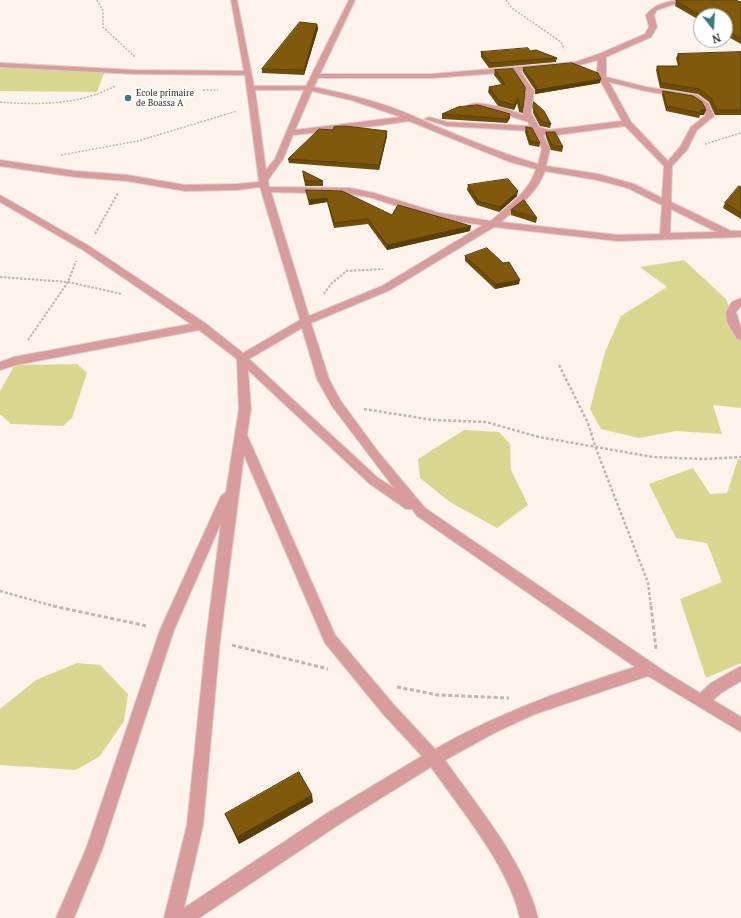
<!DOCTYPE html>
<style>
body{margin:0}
#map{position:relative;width:741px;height:918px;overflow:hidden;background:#fef2ec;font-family:"PT Serif",serif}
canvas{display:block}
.north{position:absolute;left:693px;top:8px;width:40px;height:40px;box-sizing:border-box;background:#fff;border:1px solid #adaaa9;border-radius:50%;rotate:162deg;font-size:11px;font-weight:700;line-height:16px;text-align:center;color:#322b27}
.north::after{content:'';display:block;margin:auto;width:14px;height:18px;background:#357d7c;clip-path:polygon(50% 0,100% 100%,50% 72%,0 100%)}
</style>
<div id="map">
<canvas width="741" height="918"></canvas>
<div class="north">N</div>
</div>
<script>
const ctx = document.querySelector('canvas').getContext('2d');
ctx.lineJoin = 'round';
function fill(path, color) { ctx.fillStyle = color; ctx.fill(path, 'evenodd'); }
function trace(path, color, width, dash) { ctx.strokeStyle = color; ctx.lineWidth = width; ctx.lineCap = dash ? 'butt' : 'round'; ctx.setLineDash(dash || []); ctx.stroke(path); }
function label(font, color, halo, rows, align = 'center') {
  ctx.font = font + ' "PT Serif",serif'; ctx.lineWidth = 4; ctx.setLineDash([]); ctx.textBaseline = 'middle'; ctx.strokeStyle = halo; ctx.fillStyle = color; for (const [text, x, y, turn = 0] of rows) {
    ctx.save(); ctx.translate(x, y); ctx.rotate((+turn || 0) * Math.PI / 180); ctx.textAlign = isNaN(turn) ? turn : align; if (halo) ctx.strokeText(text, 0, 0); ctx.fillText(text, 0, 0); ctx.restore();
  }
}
const green = new Path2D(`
 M0,62L106,68L97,92L0,91Z
 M684,260L726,299L741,336V408L713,405L722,434L676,431L639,438L601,429L590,409L605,352L621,316L667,287L640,267Z
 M77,364L87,373L72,418L63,426L11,424L0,414V391L15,365Z
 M464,430L499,432L510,444L511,470L528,505L497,528L450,502L420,478L418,459Z
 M738,459H741V663L706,678L680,599L722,582L707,543L676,538L649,484L693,468L710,494L727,493Z
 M77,663L100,665L128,694L124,721L100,756L76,770L0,765V709L36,680Z`);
const pathFar3 = new Path2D(`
 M97,0L103,11V27L135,57
 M506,0L512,8L561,42L564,49
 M203,90H218
 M0,102C39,105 80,105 115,86
 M705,144L741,133
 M61,155L138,141L237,111`);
const pathFar2 = new Path2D(`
 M95,234L118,193
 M0,277L68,282L122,294
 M324,294L331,284L346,271L383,269
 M28,340L68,282L76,261`);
const pathFar1 = new Path2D(`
 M559,365L588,423L595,446L648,583L651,607
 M364,409L433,420L486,422L539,437L653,457L703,459L741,457
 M0,591L57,607`);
const path = new Path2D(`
 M53,606L147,626
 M651,606L656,649
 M232,645L328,669
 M397,687L438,695L509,698`);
const street = new Path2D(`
 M231,0H237L254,86H306L349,0H355L320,74H432L575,62L599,54L645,34L649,27L646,15C655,3 672,0 686,0L657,10L654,15L657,27L651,37L606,57V77L646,87L697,95L708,103L714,116L697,130L687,150L672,166L671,202L731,231H741V237L618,241L494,227L390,290L311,323L329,379L340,400L379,453L425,508L664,671L700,693L711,683L741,666V681L721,693L713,700L741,717V732L648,676L535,714L496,732L445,760C479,809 523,859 538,918H520C509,867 462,811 431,767L341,823L199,918H164L187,825L206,640L221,523L174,630L102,850L74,918H56L86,849L160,630L221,496L226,492L239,409L237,359L199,330L16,365L0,370V362L14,357L191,324L83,250L0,202V195L89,246L205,323L243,353L300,320L260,187L237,190L185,191L127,181L75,177L0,166V160L75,171L127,175L185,185L237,184L259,182L245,75L134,74L0,67V63L134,70L244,71ZM598,60L597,72L599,78L622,121L549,130L539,127L531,113L534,91L520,71L576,66ZM513,72L526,91L523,113L524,115C511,111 476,97 465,107L469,109H489L528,122L530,126L447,122L429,117L425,119L447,126L532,131L542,149L538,164C496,152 454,134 413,116C382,102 347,94 314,87L318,78H432ZM609,82L646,91L692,99L702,106L706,115L691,127L680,147L668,161L631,122ZM255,90H304L275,159L266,170ZM312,91L351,100L401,117L295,130ZM409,121L510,162L536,169C528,194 509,204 491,221L439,213L374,193L350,188L269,187L268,180L283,159L293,135L375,126ZM625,126L664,166L662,198L634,184L598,174L546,166L550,149L543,135L549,136ZM545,171L597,180L628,188L662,205L660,234L618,235L501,222C518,206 536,195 545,171ZM271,192L350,194L369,197L438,219L483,225L382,286L309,316ZM671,209L717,232L670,233ZM302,328L317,379L332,406L394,488L378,478L249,359ZM248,370L370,484L406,509H412L417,516L635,667C565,689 499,713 435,749L394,705L335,635L247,435L251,409ZM244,455L325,643L384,715L422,756L329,812L184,908L203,825L220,640Z
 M741,298V306L736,312L741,328V340L737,339L727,322L726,312L732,302Z`);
const wall = new Path2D(`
 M676,1L741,2V44L725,35V16H701V21L675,6Z
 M317,24L318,29L304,75L262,73V69Z
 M530,51L557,58L556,62L489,68L481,57V52Z
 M741,52V115H715L709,102L698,94L660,88L656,70L657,66H678L676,58L678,54Z
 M523,68L600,83L535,94V90L523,72Z
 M495,70L525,87L523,113L519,112L517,103L514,110L498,106L488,92L489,87L502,85L494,75Z
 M663,91L704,115H700L699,118L666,111L662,95Z
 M534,102L551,124L550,128L540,126L533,113Z
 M442,114L510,118L507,123L442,119Z
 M526,127L540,143L539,147L529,145L525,132Z
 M333,130L387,136L379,170L289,163L288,159Z
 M546,132L563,147L562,152L551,150L546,137Z
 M303,171L323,181V186H305Z
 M468,185L517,196L499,212L477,205L467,190Z
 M741,187V219L723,208L725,203Z
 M306,190L392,215L470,231L387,250L368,224L334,228L327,202L309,205Z
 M511,210L537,218L536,223L511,215Z
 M465,256L503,263L519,284L495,289L465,261Z
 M313,802L239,844L228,820L225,814Z`);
const shadedWall = new Path2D(`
 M317,24L318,29L304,75V70Z
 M601,79L600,83L535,94L536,90Z
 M518,98L517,103L514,110V105Z
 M701,110H706L704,115H700Z
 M510,114V118L507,123L508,119Z
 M387,131V136L379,170V165Z
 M518,191L517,196L499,212L500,207Z
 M327,198V202L309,205V200Z
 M471,226L470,231L387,250V245Z
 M520,280L519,284L495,289L496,284Z
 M312,795L313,802L239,844L237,837Z`);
const building = new Path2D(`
 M679,0H735L741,2V39L725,29V16H702L676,1Z
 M300,22L317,24L304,70L262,69Z
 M528,48L530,51L536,50L557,58L490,63L481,52Z
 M741,52V110H717L711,98L699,89L661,83L657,66H679L678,54Z
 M572,63L598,73L601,79L536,90V86L523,68Z
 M513,69L525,87V92H523L525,93L523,108L520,107L518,98L514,105L499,101L489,87L505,84L495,70Z
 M663,91L693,96L702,102L706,110H701L700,113L667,106Z
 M534,102L544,111L551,124L541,121L533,108Z
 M478,105L510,114L508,119L442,114L458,107Z
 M345,126L387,131L379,165L288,159L319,129L333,130L334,127Z
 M526,127L532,128L540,143L530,141Z
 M546,132H555L563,147L552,145Z
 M303,171L323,181H305Z
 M508,179L518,191L500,207L478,201L468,185Z
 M739,186L741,187V213L725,203Z
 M306,190L342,191L392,215L398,205L471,226L387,245L368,219L334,223L327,198L309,200Z
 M524,200L537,218L511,210Z
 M487,248L503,263L509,262L520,280L496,284L465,256Z
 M299,772L312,795L237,837L225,814Z`);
const markers = [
 [128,98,4,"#357d7c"]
];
const farPoinames = [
 ["Ecole primaire",136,93],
 ["de Boassa A",136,103]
];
fill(green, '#d9d78f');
trace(street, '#d9cec9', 2);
trace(pathFar3, '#c0b6b1', 1.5, [2, 1.5]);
trace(pathFar2, '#c0b6b1', 2, [2.5, 1.5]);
trace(pathFar1, '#c0b6b1', 2.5, [3, 2]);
trace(path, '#c0b6b1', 3, [4, 2.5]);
fill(street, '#d79c9b');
fill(wall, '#6e4d0a');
fill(shadedWall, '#5a3e08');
fill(building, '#80590c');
trace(building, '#5a3e08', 1);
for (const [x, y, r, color] of markers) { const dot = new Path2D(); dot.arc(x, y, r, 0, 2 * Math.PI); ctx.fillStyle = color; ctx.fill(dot); trace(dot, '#fff', 1.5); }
label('9px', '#322b27', '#fff', farPoinames, 'left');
</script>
